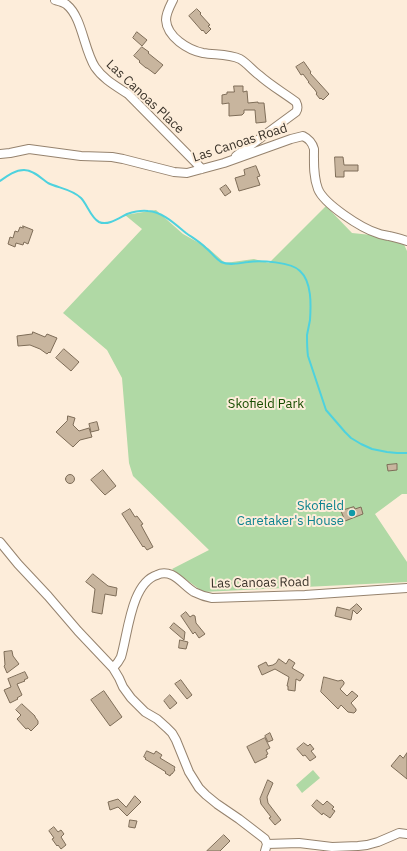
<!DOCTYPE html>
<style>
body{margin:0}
canvas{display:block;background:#fdedda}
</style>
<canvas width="407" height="851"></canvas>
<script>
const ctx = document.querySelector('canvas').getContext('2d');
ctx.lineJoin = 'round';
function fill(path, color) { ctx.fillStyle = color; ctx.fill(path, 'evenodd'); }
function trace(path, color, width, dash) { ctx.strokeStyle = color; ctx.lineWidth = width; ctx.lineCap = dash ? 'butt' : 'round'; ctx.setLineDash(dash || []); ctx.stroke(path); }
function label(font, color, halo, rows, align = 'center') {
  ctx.font = font + ' "IBM Plex Sans",sans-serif'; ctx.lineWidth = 4; ctx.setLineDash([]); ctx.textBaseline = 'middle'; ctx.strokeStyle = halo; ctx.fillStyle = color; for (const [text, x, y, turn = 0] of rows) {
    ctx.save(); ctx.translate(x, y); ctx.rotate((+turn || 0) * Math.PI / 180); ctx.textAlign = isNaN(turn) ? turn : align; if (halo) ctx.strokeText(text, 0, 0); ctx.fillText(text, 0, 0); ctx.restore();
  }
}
const green = new Path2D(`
 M326,206L352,233L401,238L407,251V494H402L375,514L407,562V582L203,592L172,569L209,550L133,476L129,463L122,378L107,350L63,313L142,229L125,215L156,210L183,234L208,248L225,263L254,259L269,263Z
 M313,770L320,778L302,793L296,785Z`);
const stream = new Path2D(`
 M0,181C7,176 15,170 24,170C33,170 41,178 48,183C58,188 72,189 81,198C87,204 91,218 99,222C108,226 119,218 127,214C133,212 141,210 148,211C163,212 175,224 186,233C193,238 200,242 206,248C211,252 215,258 221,262C230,266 239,263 248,262C260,260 292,262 300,271C312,282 311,305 310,320C309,325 308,330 307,335C307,342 307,349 308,356L326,410L345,432L351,438L361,444L372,449L387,452L397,453H407`);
const building = new Path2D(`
 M197,9L201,13L200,14L210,25L208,26L211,29L206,34L203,30L202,31L189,16Z
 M137,32L147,40L142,46L133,38Z
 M142,47L149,52L148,53L163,65L155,74L147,68H146L139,62L140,61L134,56Z
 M304,62L311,72L310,73L329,94L323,100L321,98L320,99L316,94L317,93L315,90L308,82H309L303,74L301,75L296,67Z
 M234,86H243V92L247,91L248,103L258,102V103H264L266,122L256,123L255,110H244V113L242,115L229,116V103L222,104V95L227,94V92H234Z
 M335,157H343L344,165H358V171H344V177H336Z
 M256,166L260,176L257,177L260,185L239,191L235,178L245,175L244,170Z
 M226,185L231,192L225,196L220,189Z
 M23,226L33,230L28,244L24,242L23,245L16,243L15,247L8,244L10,237L13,238L15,231L18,232L20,227L23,228Z
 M33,332L45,337L47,334L57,338L50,353L49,352L47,354L40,349L30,345L18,346L17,336L32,334Z
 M64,349L79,362L71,371L56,358Z
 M68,416L75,418L73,425L79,431L89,428L92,437L80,440L73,447L56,432L67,421Z
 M97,422L99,430L91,432L89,424Z
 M397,464V470L388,471L387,465Z
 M103,470L116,486L105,495L102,492L91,480Z
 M65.5 479a4.5 4.5 0 1 1 9 0a4.5 4.5 0 1 1-9 0Z
 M354,507L355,509L361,507L363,514L345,521L341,511Z
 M130,509L135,517L137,516L143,524L141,525L153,547L147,550L144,546L143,547L122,514Z
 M93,574L108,586L117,588L116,596L105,594L102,614L92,612L95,589L86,582Z
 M357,604L362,609L357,614L353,610L351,620L335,616L337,607L349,610Z
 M186,612L190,617L193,615L195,616L196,623L205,634L199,638L195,632L193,634L181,616Z
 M174,623L185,632L184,640L170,628Z
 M180,640L188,642L186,649L179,648Z
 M12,651L13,656L19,664L7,673L4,666L5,665L4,652Z
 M279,659L286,664L289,659L295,663L292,668L304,675L300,681L296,679L295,691L288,690V686H287L289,677L275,669L262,675L258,666L266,662L268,666L273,665L276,663Z
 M25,672L28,678L24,680L25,681L17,684L22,695L17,698L18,699L10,703L4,690L11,687L8,679Z
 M324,677L338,681L342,680L344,682V684L340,689L347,696L352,691L358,696L351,703L356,709V711L354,713L348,712L341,705L338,709L321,692Z
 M181,680L192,695L187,699L175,684Z
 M104,691L122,717L110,726L91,700Z
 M170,695L177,703L170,709L164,701Z
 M22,704L35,716V717L38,721V724L31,731L28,728L26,729L17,719L21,715L16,710Z
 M270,733L273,740L268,742L265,736Z
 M265,738L270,748L266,750L268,754L266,755L267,757L255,763L247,747Z
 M304,743L308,746L310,744L314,749L311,751L316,757L310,761L305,755L303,756L297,749Z
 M147,751L154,754L156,751L162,755L160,758L175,767L174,769L175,770L172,774H171L170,776L165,773L166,772L145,759L146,758L144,757Z
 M407,753V779L391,766L400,755L403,758Z
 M268,780L273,783L267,797L268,803L281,820L275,825L269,818L271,817L261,804L260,799Z
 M135,796L141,802L127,816L118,807L110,810L108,802L118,799L126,807Z
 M317,800L323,805L327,801L334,807L332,809L335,811L330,818L323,813L322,815L312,806Z
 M130,820L137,821L135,828L129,827Z
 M54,827L58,832L61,830L64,834L61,837L66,845L61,849L58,845L57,846L52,839L54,838L49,831Z
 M224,835L230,841L220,851H207Z`);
const street = new Path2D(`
 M55,0C59,1 64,2 67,5C82,17 84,50 95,67C103,79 116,86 128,94L202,169
 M173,0C170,6 166,13 166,20C167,37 188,50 203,53C215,55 229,54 240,59C247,63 252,70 259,75C270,85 284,93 296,102C298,106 298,109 296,112L236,156
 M0,154L10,153L29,149L81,156L112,157L123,159L174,172L187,173L224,163L291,139L303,136C309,139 312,142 314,149C314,162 313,176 318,189C324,204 361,228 377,233C381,235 385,235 389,236C395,237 401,239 407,241
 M0,542L18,564L48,596L78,631L113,668L119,678L123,687L131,698L145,712L157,719L167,728L172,733L176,740L189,772L199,788L206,795L217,804L239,819L265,839L267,844L265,851
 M113,668L118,662L121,657C128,634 131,583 157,575C161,573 167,573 172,575C180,579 186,587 194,592C200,595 206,597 212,598L305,595L407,588
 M267,844L299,843L332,847L358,846L367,845L378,842L399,833L407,834`);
const markers = [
 [352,513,4,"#0f9aa8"]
];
const streetNames = [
 ["Las Canoas Place",145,97,43],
 ["Las Canoas Road",240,143,-18],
 ["Las Canoas Road",260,583,-1]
];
const parkNames = [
 ["Skofield Park",266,404]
];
const cultureNames = [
 ["Skofield",344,506],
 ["Caretaker's House",344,521]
];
fill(green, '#b0d9a5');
trace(stream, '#4ed2de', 2);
fill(building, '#c8b59e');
trace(building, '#7e6d58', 1);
trace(street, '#96836e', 10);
trace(street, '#fff', 8);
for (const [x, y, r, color] of markers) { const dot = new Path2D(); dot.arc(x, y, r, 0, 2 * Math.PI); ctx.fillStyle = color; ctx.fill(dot); trace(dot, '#fdedda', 1.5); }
label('13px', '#393229', '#fdedda', streetNames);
label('13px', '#184d01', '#fdedda', parkNames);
label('13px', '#0d838f', '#fdedda', cultureNames, 'right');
</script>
